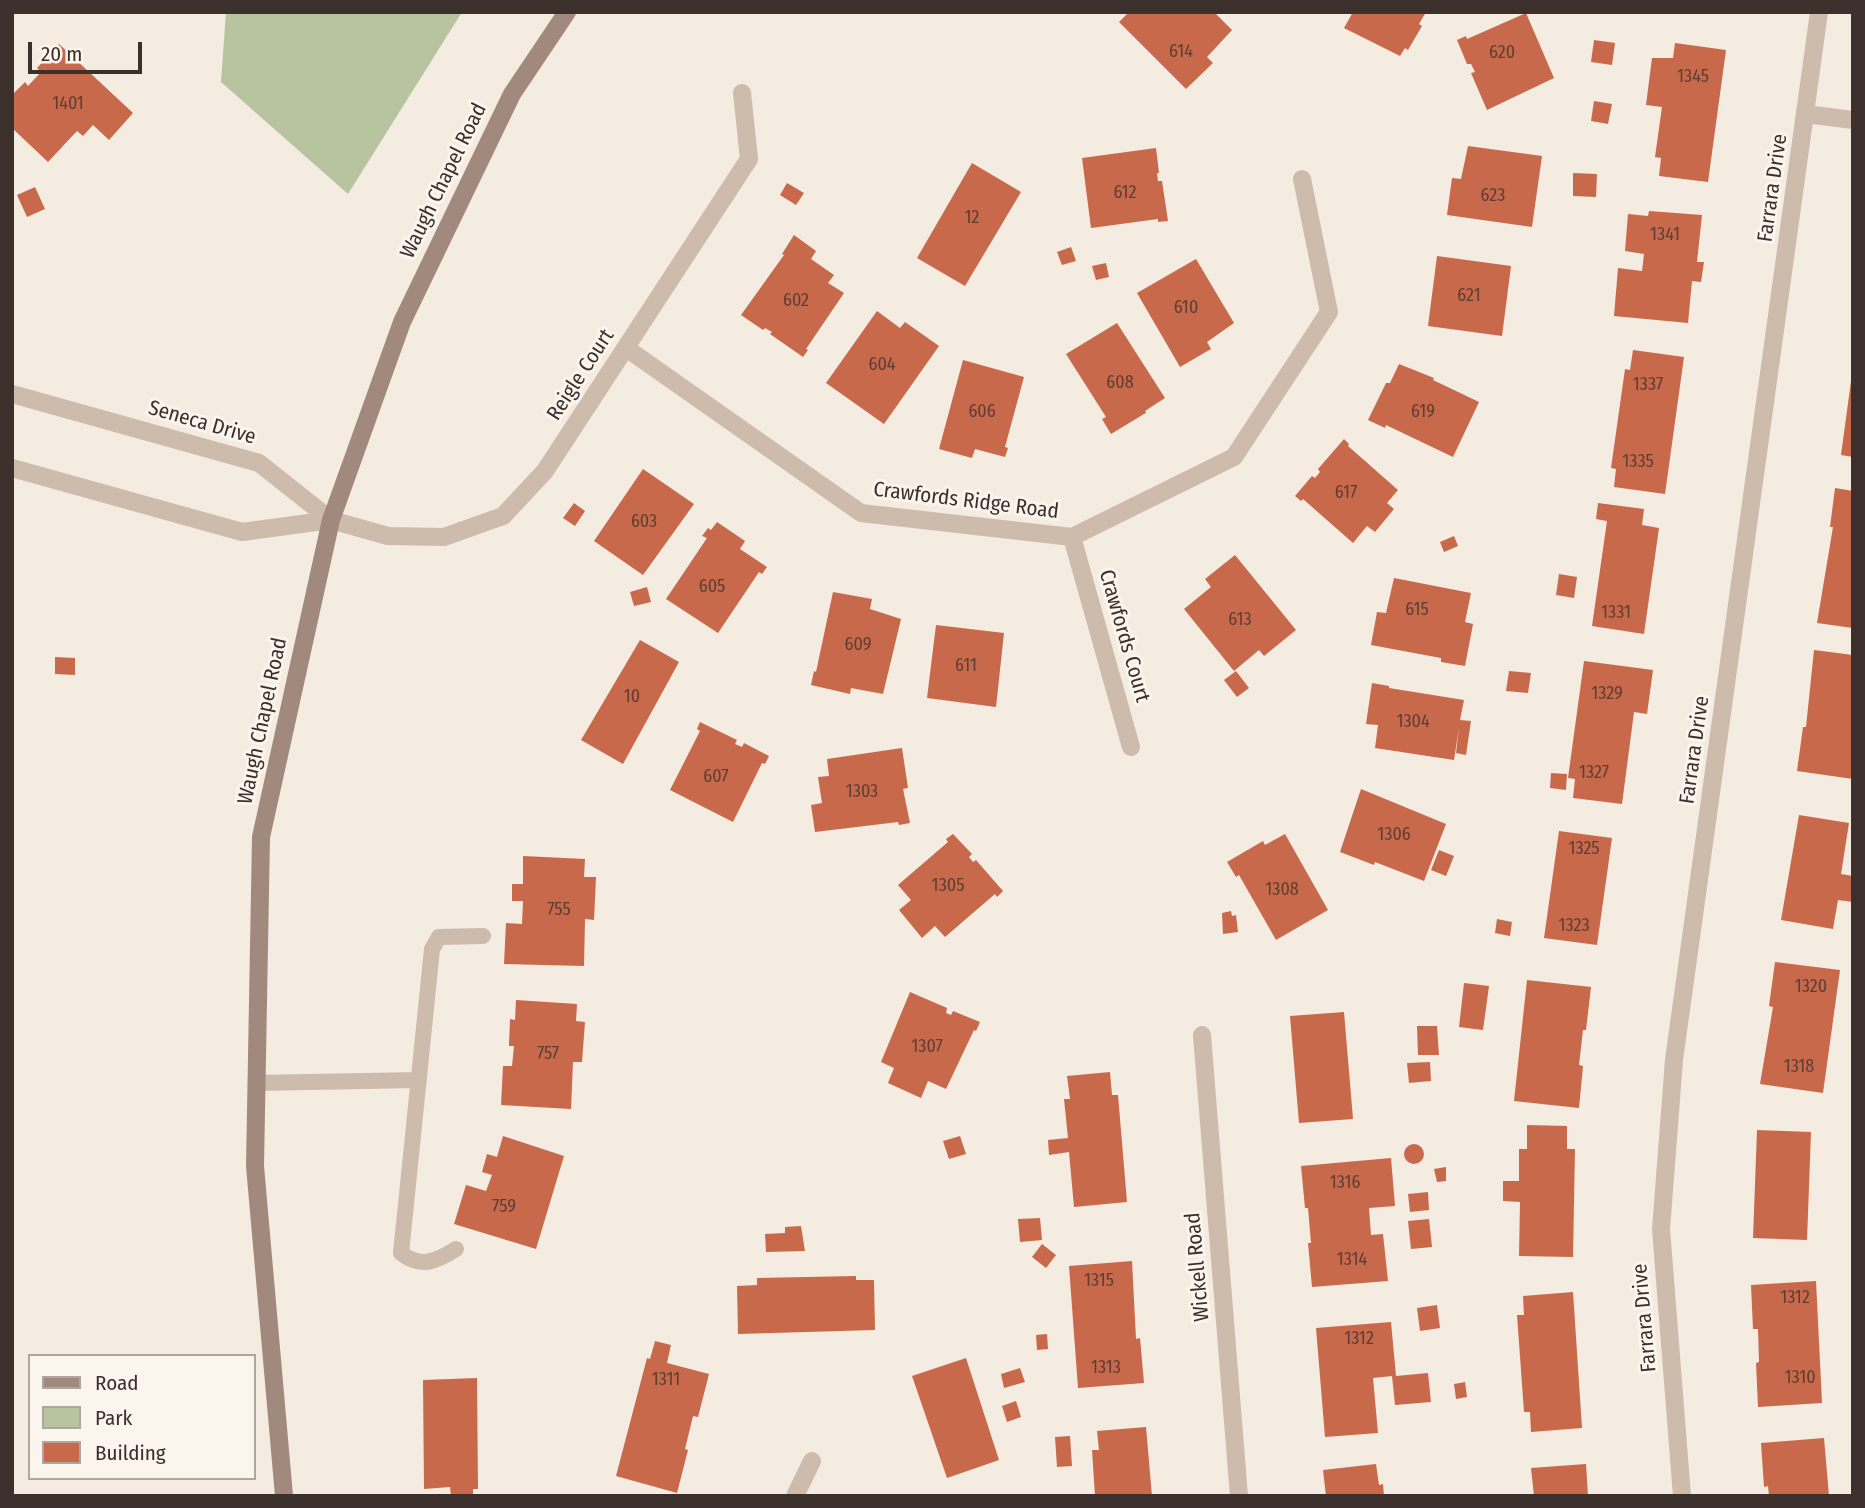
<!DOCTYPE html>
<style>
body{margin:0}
#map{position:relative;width:1865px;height:1508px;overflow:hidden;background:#f4ebe1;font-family:"Fira Sans Condensed",sans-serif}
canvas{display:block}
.frame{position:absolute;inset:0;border:14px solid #3b302b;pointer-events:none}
.legend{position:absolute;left:28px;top:1354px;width:228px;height:126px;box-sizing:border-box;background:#fbf5ee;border:2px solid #aea6a0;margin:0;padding:9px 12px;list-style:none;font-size:21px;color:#3b302b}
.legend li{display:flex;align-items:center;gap:14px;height:35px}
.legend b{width:35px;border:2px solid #aea6a0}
.scale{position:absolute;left:28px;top:42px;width:114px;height:32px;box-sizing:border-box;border:4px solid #3b302b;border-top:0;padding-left:9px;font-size:21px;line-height:24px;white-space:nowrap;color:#3b302b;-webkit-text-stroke:5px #fbf5ee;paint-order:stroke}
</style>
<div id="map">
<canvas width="1865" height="1508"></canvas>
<div class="frame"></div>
<ul class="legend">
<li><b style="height:9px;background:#a18a7d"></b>Road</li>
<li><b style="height:19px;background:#b8c4a0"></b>Park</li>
<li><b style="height:19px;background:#c8694b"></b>Building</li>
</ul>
<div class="scale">20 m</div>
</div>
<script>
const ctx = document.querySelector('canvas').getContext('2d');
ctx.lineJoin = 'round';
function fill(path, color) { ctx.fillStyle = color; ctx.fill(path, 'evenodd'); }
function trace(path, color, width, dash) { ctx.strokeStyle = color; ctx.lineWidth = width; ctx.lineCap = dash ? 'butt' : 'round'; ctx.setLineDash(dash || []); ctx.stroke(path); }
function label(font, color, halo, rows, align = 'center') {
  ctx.font = font + ' "Fira Sans Condensed",sans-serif'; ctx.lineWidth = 6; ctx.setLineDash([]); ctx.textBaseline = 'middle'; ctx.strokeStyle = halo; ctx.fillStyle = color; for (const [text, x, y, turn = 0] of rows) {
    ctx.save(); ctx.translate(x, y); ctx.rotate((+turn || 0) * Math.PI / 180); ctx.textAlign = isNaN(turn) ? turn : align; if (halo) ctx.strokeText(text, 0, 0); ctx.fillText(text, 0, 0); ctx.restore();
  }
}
const green = new Path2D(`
 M226,12H462L348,194L221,82Z`);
const building = new Path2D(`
 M1129,12H1214L1232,30L1207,57L1213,63L1186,89L1119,22Z
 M1353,12L1356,14L1426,12L1419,24L1422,26L1408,50L1405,48L1400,56L1344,28Z
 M1526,13L1554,78L1487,110L1471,73L1475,72L1471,64H1467L1457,40L1466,36L1467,39Z
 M1594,40L1615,43L1612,65L1591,62Z
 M1675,43L1726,50L1708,182L1659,176L1661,158L1655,157L1662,107L1646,105L1652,58H1673Z
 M59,44L133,113L109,140L93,125L83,136L77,131L48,162L12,128V95L25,82L28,86L41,72L37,68Z
 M1594,101L1612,104L1608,124L1591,121Z
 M1468,146L1542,156L1532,227L1447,215L1452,178L1461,179Z
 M1156,148L1159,173H1157L1158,181H1162L1168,221L1158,222V219L1091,228L1082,158Z
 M972,163L1021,192L965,286L917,258Z
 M1573,173L1597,174L1596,197L1573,196Z
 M787,183L804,193L796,205L780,195Z
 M35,187L45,209L27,217L17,195Z
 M1649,211L1702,215L1697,262H1704L1701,282L1692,281L1688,323L1614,316L1618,268L1642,271L1644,254L1625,251L1628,214L1648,216Z
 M794,235L816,251L811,259L834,275L828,283L844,293L806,349L808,350L803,357L770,334L772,332L765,328L763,330L741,315L784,255L782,254Z
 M1071,247L1076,261L1062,265L1057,252Z
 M1437,256L1511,266L1502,336L1428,326Z
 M1196,259L1234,323L1207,342L1211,349L1180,367L1137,293Z
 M1106,263L1109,277L1096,280L1092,266Z
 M877,311L900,328L905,322L939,346L884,424L826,383Z
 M1117,323L1165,398L1145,411L1146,413L1144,414L1111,434L1102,419L1106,417L1066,354Z
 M1633,350L1684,357L1665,494L1614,487L1616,469L1611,468L1625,369L1630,370Z
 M963,360L1024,377L1005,447L1008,448L1005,457L975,449L972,458L939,449Z
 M1399,364L1434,378L1433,380L1479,402L1453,457L1386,425L1385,428L1368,420L1386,383H1390Z
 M1851,381H1853V457L1841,455Z
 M1344,439L1349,444L1348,446L1398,490L1387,503L1394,509L1375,532L1367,526L1353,543L1303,499L1301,501L1295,496L1312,476L1315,478L1320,472L1318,469Z
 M643,469L694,504L643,575L594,541Z
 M1835,488L1853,491V628L1817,623L1833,527H1830Z
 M574,503L585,511L575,526L563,518Z
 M1598,503L1644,509L1642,525L1659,528L1644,634L1592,626L1607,521L1596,519Z
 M717,522L745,541L740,549L767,567L762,574L759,572L718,633L666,599L707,538L702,536L708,528L711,530Z
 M1454,536L1458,546L1444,552L1440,542Z
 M1235,555L1296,630L1264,656L1259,650L1234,671L1184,609L1211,587L1205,579Z
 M1559,574L1577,577L1574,598L1556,595Z
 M1394,578L1471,593L1465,622L1473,624L1465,666L1441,662V658L1371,645L1377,612L1386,613Z
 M647,587L651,602L634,606L630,592Z
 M833,592L872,599L870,609L901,619L883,694L851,688L850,694L811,685L814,671L816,672Z
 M936,625L1004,633L996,707L927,698Z
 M640,640L679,662L623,764L581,740Z
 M1814,650L1853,655V779L1797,771L1803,727H1806Z
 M55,657L75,658V675L55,674Z
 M1584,661L1653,670L1647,714L1634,712L1622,804L1573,798L1575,779L1568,778Z
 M1236,671L1249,688L1237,697L1224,680Z
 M1509,671L1531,673L1528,693L1506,691Z
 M1372,683L1389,686V688L1464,700L1460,720L1471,721L1466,755L1456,753L1459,727L1454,760L1375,748L1378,725L1366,724Z
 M700,722L737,740L735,744L742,747L744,743L769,756L765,764L762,763L733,822L670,790L700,731L697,729Z
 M902,748L908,788L903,789L910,823L899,825L898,822L815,832L811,805L822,803L818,777L829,776L827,759Z
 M1551,773L1567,774L1566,790L1550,788Z
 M1361,789L1446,824L1424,881L1375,862L1374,865L1340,852Z
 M1799,815L1849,823L1841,874L1853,876V902L1838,900L1833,929L1781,920Z
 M1559,831L1612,838L1597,945L1544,938Z
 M953,834L972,854L969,857L973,862L976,860L1003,891L997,897L995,894L945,937L935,926L922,938L899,910L911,900L898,885L948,842L946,839Z
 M1285,834L1328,910L1276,940L1239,875L1236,877L1227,862L1263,841L1265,845Z
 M1439,850L1454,856L1446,876L1431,870Z
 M523,856L585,859L584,877H596L594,920L585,919L584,966L504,964L506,923L522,924L523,901H512V884H523Z
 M1231,911L1232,916L1236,915L1238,932L1223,934L1222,913Z
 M1497,919L1512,922L1510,936L1495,933Z
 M1775,962L1840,970L1823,1093L1760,1084L1773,1007L1769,1006Z
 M1527,980L1591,987L1586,1030H1583L1579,1065L1583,1066L1579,1108L1514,1101Z
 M1464,983L1489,986L1483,1030L1459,1027Z
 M910,992L947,1008L946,1013L951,1015L953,1011L980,1022L976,1031L974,1030L946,1089L928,1081L921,1098L888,1083L894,1068L881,1062Z
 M516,1000L577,1004L576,1021L585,1022L582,1062H573L571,1109L501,1105L503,1066H512L514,1046H509L510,1019L515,1020Z
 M1344,1012L1353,1119L1299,1123L1290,1016Z
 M1417,1026H1437L1439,1055H1418Z
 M1430,1062L1431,1081L1409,1083L1407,1063Z
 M1110,1072L1112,1095H1118L1127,1202L1074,1207L1069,1152L1049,1155L1048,1140L1068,1138L1064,1099H1070L1067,1076Z
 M1527,1125L1567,1126V1149H1575L1573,1257L1519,1256L1520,1202L1503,1201V1181H1519V1149H1527Z
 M1757,1130L1811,1132L1807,1240L1753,1238Z
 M503,1136L564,1156L536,1249L454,1224L466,1185L486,1191L492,1175L482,1172L487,1154L497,1157Z
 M960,1136L966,1154L949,1159L943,1141Z
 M1404 1154a10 10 0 1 1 20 0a10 10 0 1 1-20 0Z
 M1391,1158L1395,1206L1369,1208L1371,1235L1383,1234L1388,1281L1312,1287L1308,1243H1311L1308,1208H1305L1301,1166Z
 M1446,1167V1181L1437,1182L1434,1169Z
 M1428,1192L1429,1210L1410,1212L1408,1194Z
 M1040,1218L1042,1240L1020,1242L1018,1219Z
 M1429,1219L1432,1247L1411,1249L1408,1221Z
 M801,1226L805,1251L766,1252L765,1234L785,1233V1227Z
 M1042,1244L1056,1255L1046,1268L1032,1257Z
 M1132,1261L1136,1339L1140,1338L1144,1383L1078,1388L1069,1266Z
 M856,1276V1280H874L875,1330L738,1334L737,1286L757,1285V1278Z
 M1816,1281L1822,1403L1758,1407L1756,1363L1759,1362L1758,1329H1753L1751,1285Z
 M1573,1292L1582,1428L1531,1432L1530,1412H1524L1517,1315H1524L1523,1296Z
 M1437,1305L1440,1328L1420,1331L1417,1308Z
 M1391,1322L1396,1376L1428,1373L1431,1402L1395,1405L1392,1376L1373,1378L1378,1433L1325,1437L1316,1328Z
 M1047,1334L1048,1349L1037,1350L1036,1335Z
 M655,1341L671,1345L667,1363L709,1374L698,1417L693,1416L685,1449L688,1450L677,1493L616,1476L647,1358L650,1359Z
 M966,1358L999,1460L947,1478L912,1376Z
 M1020,1368L1025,1382L1004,1388L1001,1374Z
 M477,1378L478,1489H473V1496H451L450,1487L424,1489L423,1380Z
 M1465,1382L1467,1397L1456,1399L1454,1384Z
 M1016,1401L1021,1417L1007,1422L1002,1406Z
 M1146,1427L1152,1496H1095L1092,1450H1099L1097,1431Z
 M1070,1436L1072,1466L1057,1467L1055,1437Z
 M1824,1438L1829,1496H1769L1768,1486L1764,1487L1761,1443Z
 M1376,1464L1379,1485L1383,1484L1384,1496H1326L1323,1470Z
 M1586,1464L1588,1496H1534L1531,1468Z`);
const service = new Path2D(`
 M256,1083L419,1080
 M456,1249C437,1261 421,1269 401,1253L432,949L439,937L483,936`);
const minor = new Path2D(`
 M1806,114L1853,120
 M626,348L861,513L1072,537L1234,457L1329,312L1302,179
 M12,394L259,463L331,520L388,536L444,537L503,516L545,471L749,159L742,93
 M12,468L242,532L331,520
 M1072,537L1131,747
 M1202,1035L1239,1496
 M795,1496L812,1461
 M1682,1496L1661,1229L1674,1060L1819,12`);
const secondary = new Path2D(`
 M284,1496L255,1166L261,837L331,520L402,322L512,94L567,12`);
const numberNames = [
 ["614",1181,52],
 ["620",1502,53],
 ["1345",1693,77],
 ["1401",68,104],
 ["612",1125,193],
 ["623",1493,196],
 ["12",972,218],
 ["1341",1665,235],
 ["621",1469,296],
 ["602",796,301],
 ["610",1186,308],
 ["604",882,365],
 ["608",1120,383],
 ["1337",1648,385],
 ["606",982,412],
 ["619",1423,412],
 ["1335",1638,462],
 ["617",1346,493],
 ["603",644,522],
 ["605",712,587],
 ["615",1417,610],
 ["1331",1616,613],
 ["613",1240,620],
 ["609",858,645],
 ["611",966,666],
 ["1329",1607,694],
 ["10",632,697],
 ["1304",1413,722],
 ["1327",1594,773],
 ["607",716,777],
 ["1303",862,792],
 ["1306",1394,835],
 ["1325",1584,849],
 ["1305",948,886],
 ["1308",1282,890],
 ["755",559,910],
 ["1323",1574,926],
 ["1320",1811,987],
 ["1307",927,1047],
 ["757",548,1054],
 ["1318",1799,1067],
 ["1316",1345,1183],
 ["759",504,1207],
 ["1314",1352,1260],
 ["1315",1099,1281],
 ["1312",1795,1298],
 ["1312",1359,1339],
 ["1313",1106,1368],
 ["1310",1800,1378],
 ["1311",666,1380]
];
const streetNames = [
 ["Waugh Chapel Road",444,181,-64],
 ["Farrara Drive",1773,188,-82],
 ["Reigle Court",581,375,-57],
 ["Seneca Drive",202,423,16],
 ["Crawfords Ridge Road",966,501,7],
 ["Crawfords Court",1124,636,74],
 ["Waugh Chapel Road",263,721,-78],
 ["Farrara Drive",1695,750,-82],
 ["Wickell Road",1198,1267,-95],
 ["Farrara Drive",1645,1318,-95]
];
fill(green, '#b8c4a0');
fill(building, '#c8694b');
trace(service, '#cdbbac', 16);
trace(minor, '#cdbbac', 18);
trace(secondary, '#a18a7d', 18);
label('18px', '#5e3e33', null, numberNames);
label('21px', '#3b302b', '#fbf5ee', streetNames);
</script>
